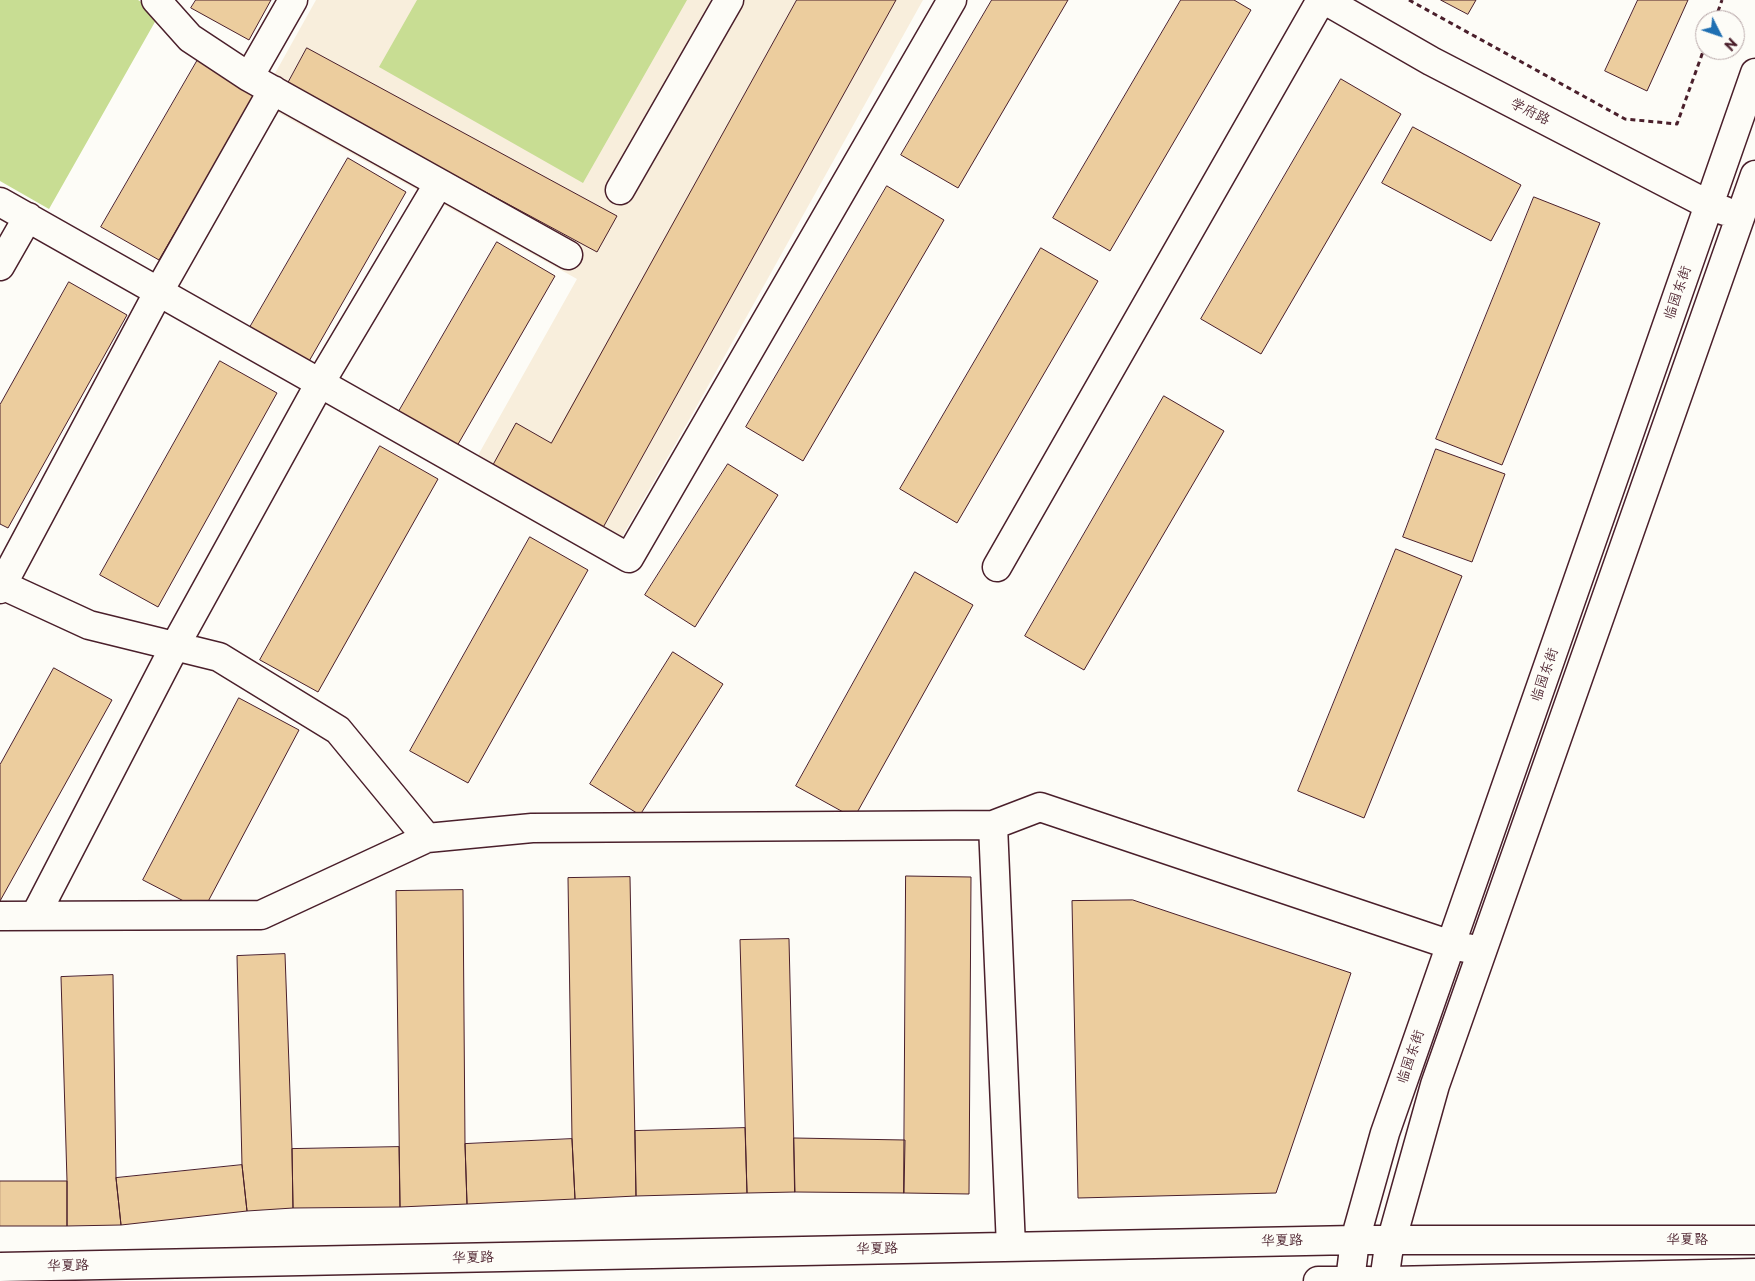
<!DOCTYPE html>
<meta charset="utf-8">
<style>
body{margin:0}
#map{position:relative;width:1755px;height:1281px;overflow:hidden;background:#fdfcf7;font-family:"Playpen Sans",sans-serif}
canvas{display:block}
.north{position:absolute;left:1695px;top:10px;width:50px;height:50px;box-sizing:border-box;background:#fdfcf7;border:1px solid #b5a4a5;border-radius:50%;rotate:131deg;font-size:14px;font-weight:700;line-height:20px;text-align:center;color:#4a1f2b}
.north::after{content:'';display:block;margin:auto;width:18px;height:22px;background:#1f6fb2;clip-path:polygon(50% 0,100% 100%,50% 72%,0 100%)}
</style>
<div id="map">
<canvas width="1755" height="1281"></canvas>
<div class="north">N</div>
</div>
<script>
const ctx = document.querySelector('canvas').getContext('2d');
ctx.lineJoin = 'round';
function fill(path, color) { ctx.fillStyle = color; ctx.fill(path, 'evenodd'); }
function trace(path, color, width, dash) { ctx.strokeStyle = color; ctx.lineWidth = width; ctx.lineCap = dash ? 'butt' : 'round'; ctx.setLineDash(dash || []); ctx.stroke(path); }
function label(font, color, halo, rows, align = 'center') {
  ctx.font = font + ' "Playpen Sans","LXGW WenKai TC",sans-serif'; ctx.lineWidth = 4; ctx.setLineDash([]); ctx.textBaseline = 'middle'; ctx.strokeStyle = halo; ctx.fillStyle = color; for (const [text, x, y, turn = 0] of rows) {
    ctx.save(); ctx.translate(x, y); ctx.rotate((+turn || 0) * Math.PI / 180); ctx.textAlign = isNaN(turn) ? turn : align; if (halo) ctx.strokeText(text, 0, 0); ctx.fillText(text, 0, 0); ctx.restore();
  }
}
const built = new Path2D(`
 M316,0H923L689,420L607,563L463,482L577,279L259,102Z`);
const green = new Path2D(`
 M0,0H138L160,13L49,209L0,181Z
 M417,0H687L583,183L379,67Z`);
const building = new Path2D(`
 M196,0H271L249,40L191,8Z
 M797,0H896L600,533L489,472L516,423L551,443Z
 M992,0H1068L958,188L901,155Z
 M1181,0H1234L1251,10L1110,251L1053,218Z
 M1441,0H1476L1468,14Z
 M1638,0H1688L1647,91L1605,71Z
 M307,48L617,216L597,252L287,85Z
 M200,56L258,90L159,260L101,227Z
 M1341,79L1401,114L1261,354L1201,319Z
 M1413,127L1521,185L1491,241L1382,183Z
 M348,158L406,192L308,363L249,329Z
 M887,186L944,220L803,461L746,427Z
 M1534,197L1600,223L1502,465L1436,439Z
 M497,242L555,276L457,446L398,413Z
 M1041,248L1098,281L957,523L900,489Z
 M69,282L127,315L8,528L0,524V405Z
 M220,361L277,393L158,607L100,575Z
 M1164,396L1224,431L1084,670L1025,636Z
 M380,446L438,479L318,692L260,660Z
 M1436,449L1505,474L1472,562L1403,537Z
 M728,464L778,495L695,627L645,595Z
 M530,537L588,570L468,783L410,751Z
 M1396,549L1462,576L1364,818L1298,791Z
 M915,572L973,605L854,818L796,786Z
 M673,652L723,684L640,815L590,784Z
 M54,668L112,700L0,901V765Z
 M239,698L299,730L203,911L143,880Z
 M906,876L971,877L969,1194L904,1193Z
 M630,877L636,1196L575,1199L572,1139L568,878Z
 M463,890L465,1144L467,1204L400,1207L396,891Z
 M1133,900L1351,973L1276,1193L1078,1198L1072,901Z
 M789,939L795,1192L747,1193L740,940Z
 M285,954L292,1149L293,1208L247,1211L242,1165L237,956Z
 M113,975L116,1178L121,1225L67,1226V1181L61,977Z
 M745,1128L747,1193L636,1196L635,1131Z
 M794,1138L905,1140L904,1193L795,1192Z
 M572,1139L575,1199L467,1204L465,1144Z
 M399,1147L400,1207L293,1208L292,1149Z
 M242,1165L247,1211L121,1225L116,1178Z
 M0,1181H67V1226H0Z`);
const path = new Path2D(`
 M1409,0L1625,119L1677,124L1705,46
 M1715,20L1722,0`);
const minor = new Path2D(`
 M156,0L190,38L249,77L568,255
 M1325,0L1431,61L1709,205L1725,211
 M249,77L293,0
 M620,190L729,0
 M0,202L629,558L952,0
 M0,266L28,217
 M997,567L1321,0
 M0,584L89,625L219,657L338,730L427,838
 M0,589L159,291L273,90
 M993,825L1011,1247
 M0,916L261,915L427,838L532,828L993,825L1040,807L1451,945L1482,951
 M35,916L175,646L320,383L439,183
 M0,1267L1355,1240H1755
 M1318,1281H1369
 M1350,1281L1355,1240L1385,1133L1755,73
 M1384,1281L1388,1253L1435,1085L1755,175
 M1391,1281L1755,1273`);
const streetNames = [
 ["学府路",1530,112,27],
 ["临园东街",1678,293,-71],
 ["临园东街",1545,675,-71],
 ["临园东街",1411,1057,-71],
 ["华夏路",1687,1240],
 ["华夏路",1282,1241,-1],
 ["华夏路",877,1249,-1],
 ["华夏路",473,1258,-1],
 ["华夏路",68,1266,-1]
];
fill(built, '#f8eedc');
fill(green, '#c8dd93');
fill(building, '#eccd9e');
trace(building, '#4a1f2b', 1);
trace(minor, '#4a1f2b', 31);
trace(path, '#4a1f2b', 3, [5, 4]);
trace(minor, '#fdfcf7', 28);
label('14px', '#4a1f2b', '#fdfcf7', streetNames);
</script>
